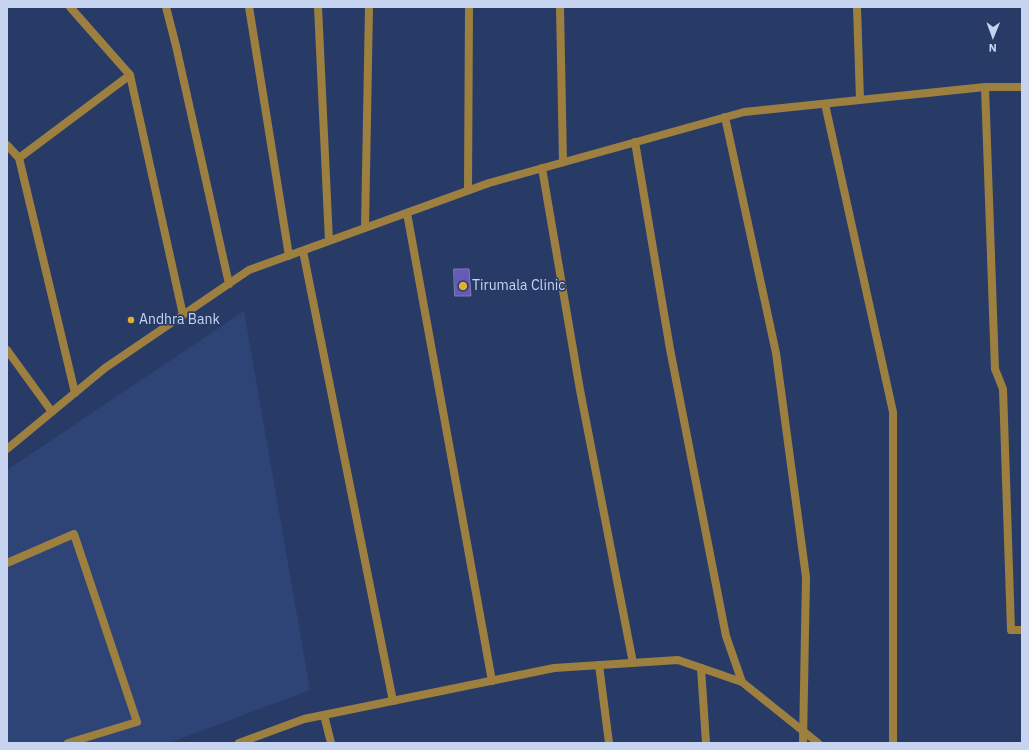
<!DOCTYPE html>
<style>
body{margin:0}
#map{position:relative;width:1029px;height:750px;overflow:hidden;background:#283b67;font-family:"IBM Plex Sans",sans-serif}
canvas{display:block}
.frame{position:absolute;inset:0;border:8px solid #c7d4ef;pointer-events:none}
.north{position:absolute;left:973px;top:16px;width:40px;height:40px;-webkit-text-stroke:3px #283b67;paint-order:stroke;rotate:181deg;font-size:11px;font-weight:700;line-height:16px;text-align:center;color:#c7d4ef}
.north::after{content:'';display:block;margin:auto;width:14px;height:18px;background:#c7d4ef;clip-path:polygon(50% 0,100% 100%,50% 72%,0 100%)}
</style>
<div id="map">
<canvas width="1029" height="750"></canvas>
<div class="frame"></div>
<div class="north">N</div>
</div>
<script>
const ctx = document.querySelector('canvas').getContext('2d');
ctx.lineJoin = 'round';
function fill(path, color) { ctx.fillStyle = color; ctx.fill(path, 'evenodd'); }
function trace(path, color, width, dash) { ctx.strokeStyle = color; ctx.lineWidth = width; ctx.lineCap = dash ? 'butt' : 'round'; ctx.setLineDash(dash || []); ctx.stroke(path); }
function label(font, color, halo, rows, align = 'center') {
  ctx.font = font + ' "IBM Plex Sans",sans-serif'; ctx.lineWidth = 3.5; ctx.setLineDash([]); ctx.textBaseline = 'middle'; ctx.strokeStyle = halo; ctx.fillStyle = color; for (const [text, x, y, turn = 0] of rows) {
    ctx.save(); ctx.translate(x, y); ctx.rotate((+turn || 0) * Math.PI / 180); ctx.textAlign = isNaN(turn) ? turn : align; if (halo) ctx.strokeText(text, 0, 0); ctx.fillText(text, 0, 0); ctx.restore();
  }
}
const built = new Path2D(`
 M244,311L310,690L169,743H7V470Z`);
const building = new Path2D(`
 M454,269H469L471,296H455Z`);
const service = new Path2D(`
 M7,563L74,534L137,722L68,743`);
const minor = new Path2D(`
 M70,7L130,75L19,158L75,393
 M166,7L176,46L229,284
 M249,7L289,256
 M318,7L329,241
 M560,7L563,162
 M857,7L860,100
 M130,75L183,315
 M985,87L995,369L1003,389L1011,630H1022
 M825,104L893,412V743
 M725,117L776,353L806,577L803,743
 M635,142L670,349L726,636L742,682
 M7,145L19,158
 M542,168L580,390L633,663
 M468,190L469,7
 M407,213L492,681
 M365,228L369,7
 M303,251L393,701
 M7,350L52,412
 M7,449L105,368L249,270L489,183L744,112L985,87H1022
 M599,665L609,743
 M701,668L706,743
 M324,715L331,743`);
const tertiary = new Path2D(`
 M239,743L304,719L554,668L678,660L742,682L818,743`);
const markers = [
 [463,286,5,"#e1af34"],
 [131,320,4,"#e1af34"]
];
const poiNames = [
 ["Tirumala Clinic",472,286],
 ["Andhra Bank",139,320]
];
fill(built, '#2e4476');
fill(building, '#655bb7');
trace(building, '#7e7db2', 1);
trace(service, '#9d8040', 8);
trace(minor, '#9d8040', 8);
trace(tertiary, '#9d8040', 8);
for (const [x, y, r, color] of markers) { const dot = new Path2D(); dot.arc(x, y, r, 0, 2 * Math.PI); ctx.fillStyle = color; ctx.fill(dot); trace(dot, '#283b67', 1.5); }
label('14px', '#c7d4ef', '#283b67', poiNames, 'left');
</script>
